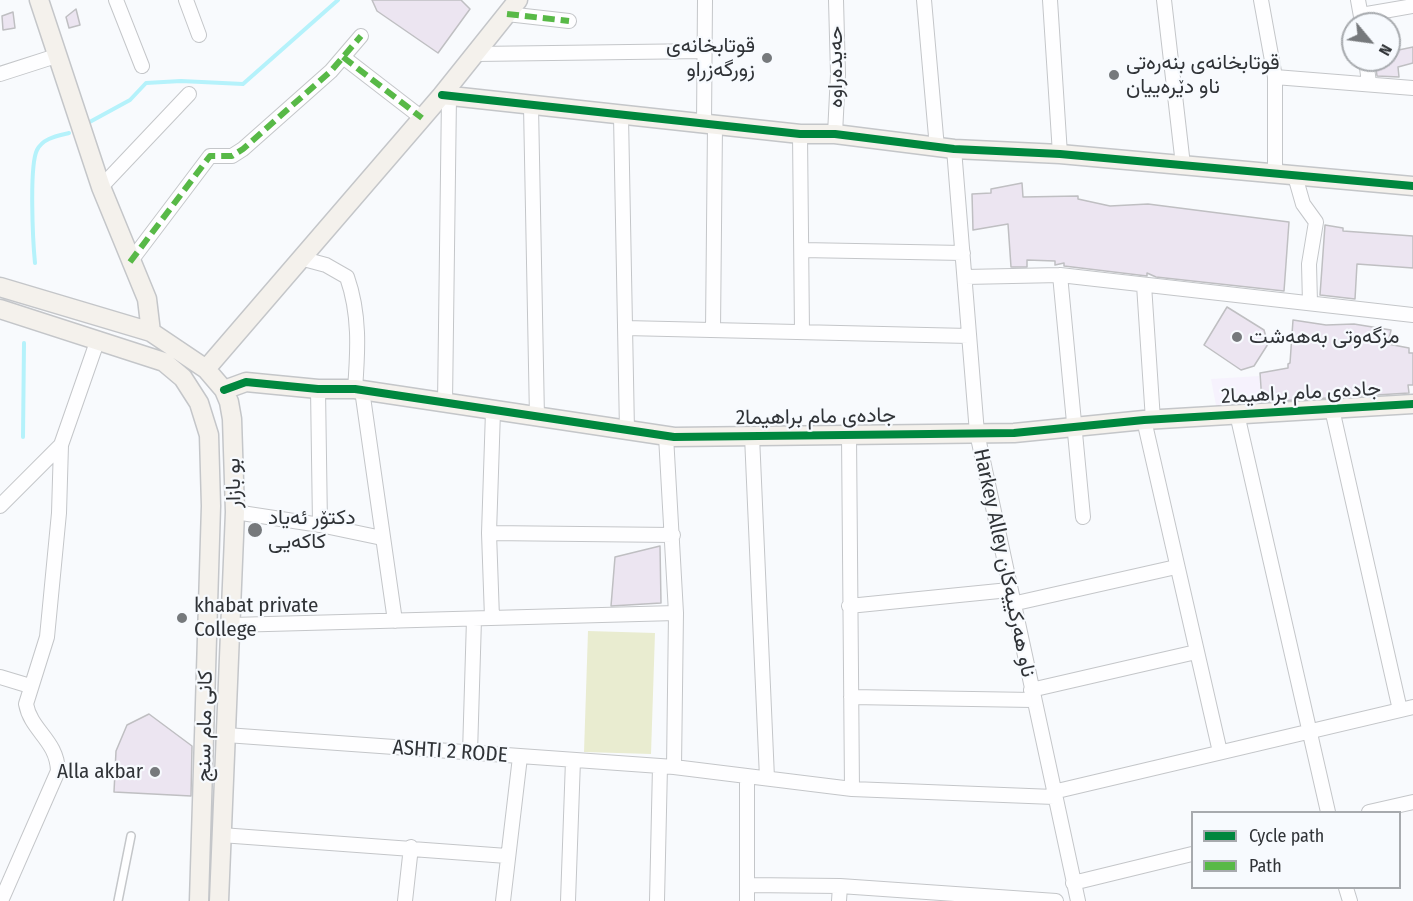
<!DOCTYPE html>
<meta charset="utf-8">
<style>
body{margin:0}
#map{position:relative;width:1413px;height:901px;overflow:hidden;background:#f8fafd;font-family:"Fira Sans Condensed",sans-serif}
canvas{display:block}
.legend{position:absolute;left:1191px;top:811px;width:210px;height:78px;box-sizing:border-box;background:#f7fafe;border:2px solid #a7aaae;margin:0;padding:8px 10px;list-style:none;font-size:18px;color:#303337}
.legend li{display:flex;align-items:center;gap:12px;height:30px}
.legend b{width:30px;border:2px solid #a7aaae}
.north{position:absolute;left:1341px;top:12px;width:60px;height:60px;box-sizing:border-box;background:#f7fafe;border:2px solid #a7aaae;border-radius:50%;rotate:119deg;font-size:16px;font-weight:700;line-height:24px;text-align:center;color:#303337}
.north::after{content:'';display:block;margin:auto;width:21px;height:27px;background:#76797c;clip-path:polygon(50% 0,100% 100%,50% 72%,0 100%)}
</style>
<div id="map">
<canvas width="1413" height="901"></canvas>
<ul class="legend">
<li><b style="height:8px;background:#00873e"></b>Cycle path</li>
<li><b style="height:8px;background:#58b947"></b>Path</li>
</ul>
<div class="north">N</div>
</div>
<script>
const ctx = document.querySelector('canvas').getContext('2d');
ctx.lineJoin = 'round';
function fill(path, color) { ctx.fillStyle = color; ctx.fill(path, 'evenodd'); }
function trace(path, color, width, dash) { ctx.strokeStyle = color; ctx.lineWidth = width; ctx.lineCap = dash ? 'butt' : 'round'; ctx.setLineDash(dash || []); ctx.stroke(path); }
function label(font, color, halo, rows, align = 'center') {
  ctx.font = font + ' "Fira Sans Condensed",Vazirmatn,sans-serif'; ctx.lineWidth = 4.5; ctx.setLineDash([]); ctx.textBaseline = 'middle'; ctx.strokeStyle = halo; ctx.fillStyle = color; for (const [text, x, y, turn = 0] of rows) {
    ctx.save(); ctx.translate(x, y); ctx.rotate((+turn || 0) * Math.PI / 180); ctx.textAlign = isNaN(turn) ? turn : align; if (halo) ctx.strokeText(text, 0, 0); ctx.fillText(text, 0, 0); ctx.restore();
  }
}
const industrial = new Path2D(`
 M1259,376L1263,407L1218,416L1211,379Z`);
const green = new Path2D(`
 M588,631L655,633L651,754L584,752Z`);
const stream = new Path2D(`
 M86,124L130,100L146,83L181,81L243,84L338,0
 M35,263C33,243 29,166 37,150C43,138 57,136 69,133
 M23,437L24,343`);
const building = new Path2D(`
 M372,0H461L470,9L438,53L377,11Z
 M76,9L80,25L69,28L66,17Z
 M13,12L15,28L3,30L2,16Z
 M1413,47V63L1398,67L1399,77L1377,76L1375,60H1389V52Z
 M1022,183L1023,197L1078,196V199L1110,206L1148,204L1289,222L1284,291L1156,277L1147,273V276L1064,266V263L1055,265V261L1027,260V267H1011L1008,224L973,230L972,194L991,193V189Z
 M1325,225L1343,228V231L1413,236V268L1357,264L1355,299L1320,295Z
 M1227,307L1264,330L1268,344L1254,366L1241,370L1204,345Z
 M1293,320L1326,325L1354,324L1391,330L1388,344L1409,348V353H1413V385H1408L1409,393L1262,402L1260,373L1288,368V364L1290,363Z
 M660,546L661,603L611,606L615,557Z
 M149,714L192,746L191,796L114,792L116,751L127,725Z`);
const lane = new Path2D(`
 M118,901L131,836`);
const street = new Path2D(`
 M116,0L142,66
 M186,0L199,35
 M924,0L937,148
 M1050,0L1060,154
 M1164,0L1183,165
 M1261,0L1275,77V175
 M1358,0L1362,22
 M507,14L569,21
 M1361,15L1413,6
 M476,54L705,51
 M343,57L422,118
 M1366,60L1369,83
 M0,74L56,56
 M1275,77L1413,88
 M531,106L537,418
 M621,116L627,431
 M704,124L705,0
 M800,134L802,332
 M835,134L838,74L836,0
 M954,149L977,433L1078,901
 M1295,176L1303,204L1316,222L1309,264L1310,303
 M101,187L189,94
 M802,250L963,253
 M300,258L326,265L347,277C360,314 358,350 355,389
 M130,262L210,156H232L243,149L331,71L361,36
 M965,277L1060,275
 M1144,285L1153,420
 M625,328L969,336
 M713,330L715,125
 M318,389L320,525
 M362,390L395,621
 M445,403L449,96
 M1332,409L1400,710
 M1237,414L1328,812
 M1144,420L1220,752
 M849,435L852,789
 M666,436L676,613L674,767
 M752,436L767,778
 M0,506L61,445
 M235,512L320,525L382,538
 M1083,517L1060,275L1413,315
 M489,533L673,535
 M1012,604L1176,567
 M849,606L1009,590
 M492,618L489,533L493,411
 M231,625L676,613
 M0,677L30,686
 M1031,690L1196,652
 M851,697L1033,700
 M226,735L674,767L852,789L1054,797
 M470,753L474,619
 M1053,792L1413,707
 M1369,812L1413,802
 M221,835L507,856
 M1073,883L1192,854
 M747,885L840,886L1056,901
 M1346,888L1350,901
 M1,901L58,771C57,740 31,731 26,704L47,637L59,513L61,445L98,339
 M405,901L411,847
 M503,901L520,757
 M568,901L573,760
 M657,901L660,766
 M747,901V776
 M839,901L840,886`);
const secondary = new Path2D(`
 M39,0L101,187L147,299L151,332
 M442,95L800,134H835L954,149L1060,154L1413,186
 M0,287L151,332L206,369L224,390L229,402L232,419L235,512L219,901
 M0,309L164,362L183,378L199,403L209,435L211,506L199,901
 M206,369L442,95L518,0
 M224,390L246,382L318,389H355L674,437L1014,433L1144,420L1413,404`);
const quiet = new Path2D(`
 M507,14L569,21
 M343,57L422,118
 M130,262L210,156H232L243,149L331,71L361,36`);
const cycleway = new Path2D(`
 M442,95L800,134H835L954,149L1060,154L1413,186
 M224,390L246,382L318,389H355L674,437L1014,433L1144,420L1413,404`);
const markers = [
 [767,58,6,"#76797c"],
 [1114,75,6,"#76797c"],
 [1237,337,6,"#76797c"],
 [255,530,8,"#76797c"],
 [182,618,6,"#76797c"],
 [155,772,6,"#76797c"]
];
const poiNames = [
 ["قوتابخانەی",755,46,"right"],
 ["زورگەزراو",755,70,"right"],
 ["قوتابخانەى بنەرەتى",1126,63],
 ["ناو دێرەييان",1126,87],
 ["مزگەوتی بەهەشت",1249,337],
 ["دکتۆر ئەیاد",268,518],
 ["کاکەیی",268,542],
 ["khabat private",194,606],
 ["College",194,630],
 ["Alla akbar",143,772,"right"]
];
const streetNames = [
 ["حەیدەراوە",836,67,-90],
 ["جادەی مام براهیما2",1301,393,-3],
 ["جادەی مام براهیما2",816,417,-1],
 ["بو بازار",234,483,-91],
 ["Harkey Alley ناو هەركييەكان",1004,563,78],
 ["کانی مام سنج",205,726,-89],
 ["ASHTI 2 RODE",450,752,4]
];
fill(industrial, '#f6f2fd');
fill(green, '#e9ecd0');
trace(stream, '#b5f2fb', 4);
fill(building, '#ece5f1');
trace(building, '#bfbfc2', 1.5);
trace(lane, '#c4c6c9', 10);
trace(street, '#c4c6c9', 16);
trace(secondary, '#c4c6c9', 21);
trace(lane, '#fefeff', 7);
trace(street, '#fefeff', 14);
trace(secondary, '#f4f1ec', 18);
trace(quiet, '#58b947', 6, [12, 6]);
trace(cycleway, '#00873e', 8);
for (const [x, y, r, color] of markers) { const dot = new Path2D(); dot.arc(x, y, r, 0, 2 * Math.PI); ctx.fillStyle = color; ctx.fill(dot); trace(dot, '#f7fafe', 2); }
label('21px', '#303337', '#f7fafe', poiNames, 'left');
label('21px', '#303337', '#f7fafe', streetNames);
</script>
